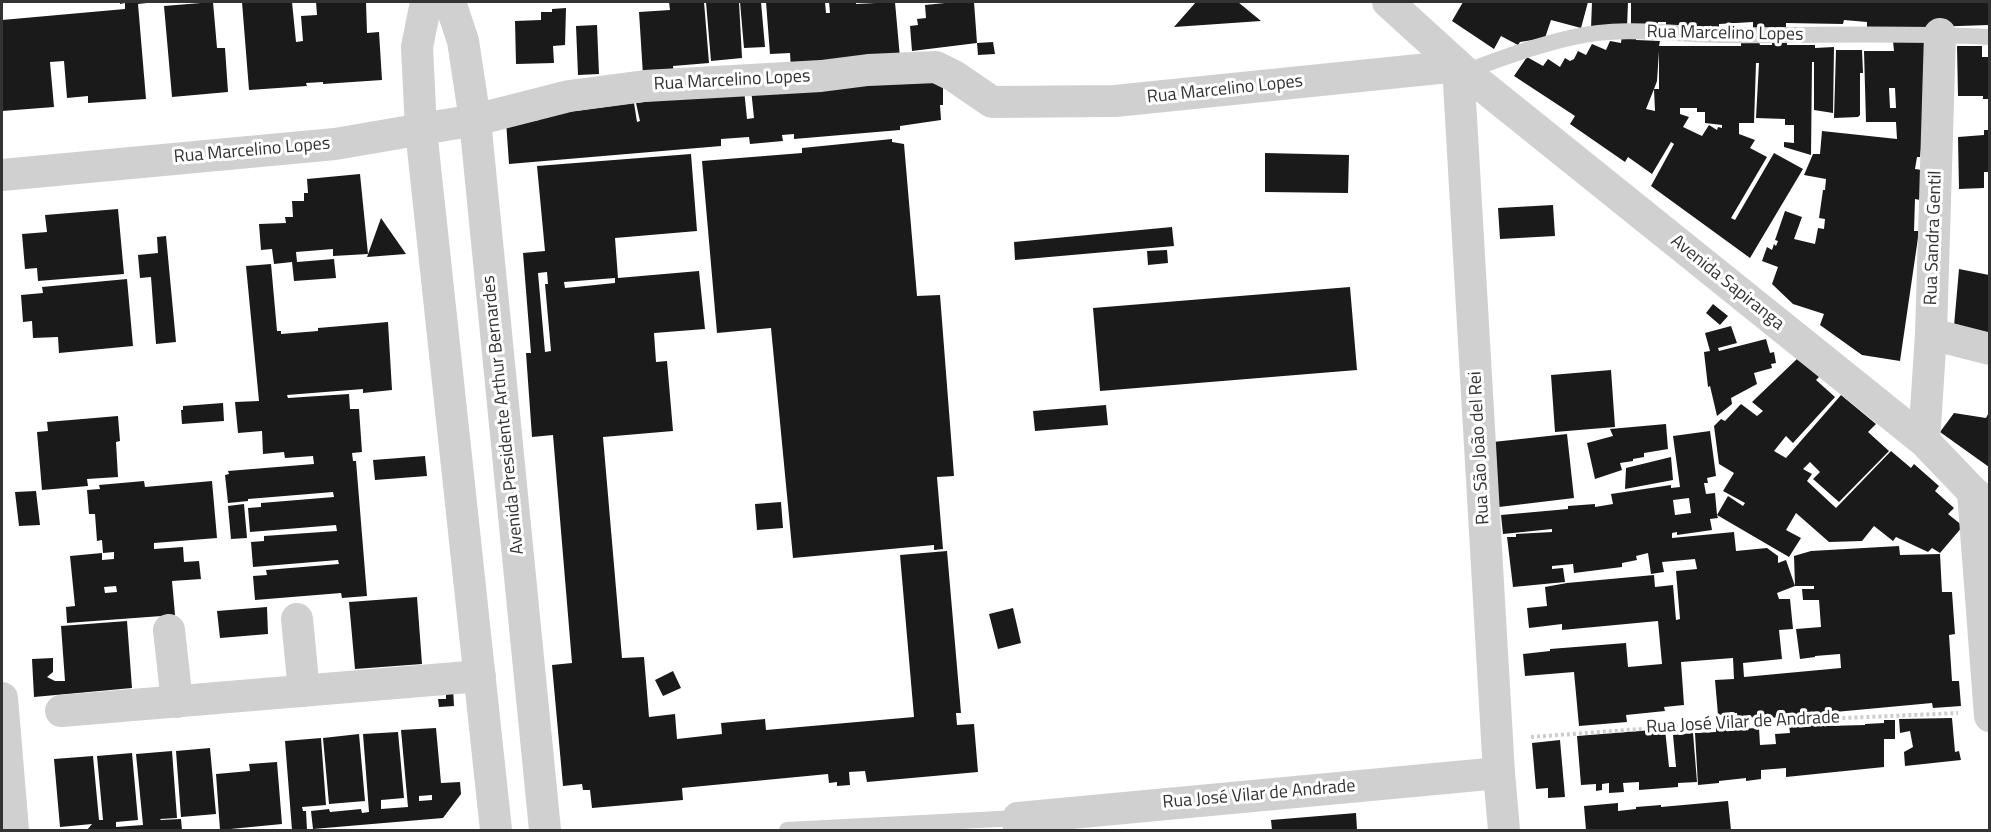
<!DOCTYPE html>
<meta charset="utf-8">
<style>
body{margin:0}
#map{position:relative;width:1991px;height:832px;overflow:hidden;background:#fff;font-family:"Titillium Web",sans-serif}
canvas{display:block}
.frame{position:absolute;inset:0;border:3px solid #333;pointer-events:none}
</style>
<div id="map">
<canvas width="1991" height="832"></canvas>
<div class="frame"></div>
</div>
<script>
const ctx = document.querySelector('canvas').getContext('2d');
ctx.lineJoin = 'round';
function fill(path, color) { ctx.fillStyle = color; ctx.fill(path, 'evenodd'); }
function trace(path, color, width, dash) { ctx.strokeStyle = color; ctx.lineWidth = width; ctx.lineCap = dash ? 'butt' : 'round'; ctx.setLineDash(dash || []); ctx.stroke(path); }
function label(font, color, halo, rows, align = 'center') {
  ctx.font = font + ' "Titillium Web",sans-serif'; ctx.lineWidth = 6; ctx.setLineDash([]); ctx.textBaseline = 'middle'; ctx.strokeStyle = halo; ctx.fillStyle = color; for (const [text, x, y, turn = 0] of rows) {
    ctx.save(); ctx.translate(x, y); ctx.rotate((+turn || 0) * Math.PI / 180); ctx.textAlign = isNaN(turn) ? turn : align; if (halo) ctx.strokeText(text, 0, 0); ctx.fillText(text, 0, 0); ctx.restore();
  }
}
const building = new Path2D(`
 M120,2H147V3L138,4L146,99L88,103V96L67,98L64,61L50,62L54,107L2,111V20L125,9V3L120,4Z
 M213,2L217,48H225L228,92L172,97L164,6Z
 M242,2H292L296,42L303,41L301,16L317,15L316,2H366L367,33L379,32L382,80L323,84V82L306,83L307,86L249,90Z
 M669,2H704L709,63L673,66L674,73L643,75L639,12L670,10Z
 M706,2H739L742,58L711,61Z
 M740,2H761L765,47L744,48Z
 M766,2H825L826,13H830L829,2H856V4L895,2L900,58L791,69L790,53L770,54Z
 M955,2H974L977,43L912,51L910,26L918,25L917,19L926,18L925,5Z
 M1196,2H1238L1261,21L1174,27Z
 M1463,2H1588L1581,28L1551,20L1545,38L1520,42L1518,45L1501,36L1494,49L1452,21Z
 M1592,2H1628L1627,28H1591Z
 M1631,2H1989V25L1867,29V22L1844,20L1843,24L1786,23V28L1753,29V22L1719,24V27L1666,29V22H1658V29H1631Z
 M566,8L565,45L553,46L554,63L516,64L515,21L541,20V12H552V9Z
 M597,25L599,74L578,75L576,26Z
 M1622,35L1636,37V40L1660,41L1659,46H1741V42H1759L1760,45H1772V37H1787V45H1815V48L1834,47L1833,113L1814,110V62H1812L1811,155L1784,147V142L1794,143V125H1785V119L1756,118L1759,63H1756L1754,123H1739V134L1755,140L1750,148L1767,157L1731,218L1735,220L1774,153L1803,169L1750,258L1651,186L1674,144L1671,142L1652,174L1628,157L1625,162L1570,124L1575,116L1514,76L1527,57L1543,66L1548,59L1560,67L1565,58L1570,61L1574,59L1578,51L1586,55L1592,44L1606,50L1610,41L1621,43ZM1659,51V89H1654L1657,81ZM1654,89L1655,111L1646,109ZM1680,108H1697V112H1705V123L1722,125V128L1718,127L1717,130L1709,125L1702,136L1683,127L1689,117L1680,114Z
 M1925,40L1922,141L1920,157H1917L1915,169L1922,170L1920,200L1915,199L1914,231H1919L1900,361L1862,355L1820,325L1824,314L1793,304L1772,284L1778,267L1762,261L1767,247L1772,250L1774,244L1776,246L1778,241L1775,240L1785,211L1802,217L1794,239L1815,244L1818,228L1824,229L1825,219L1819,218L1823,190H1825L1826,179L1804,175L1813,154H1820L1822,131L1897,139L1896,122H1866L1864,51H1894L1893,41ZM1889,88H1895L1896,108H1890Z
 M993,42L995,54L978,55L977,43Z
 M1957,46H1982V57H1989V99H1983V96H1958Z
 M1836,50H1862L1863,73H1860V115L1858,117L1834,118Z
 M920,75L943,85V105H940L941,120L900,126V130L794,139V134L782,135L783,141L750,144L749,137L721,139V146L509,164L506,121L523,123L539,120V116L634,103L637,122L640,121L636,103L744,89L747,119L754,118L751,89H837Z
 M1984,130H1989V172H1984V188L1959,189L1958,137L1984,135Z
 M892,139V142L904,144L917,296L940,295L954,476L937,477L943,549L934,550V545L793,558L771,328L717,333L702,161L802,153V148Z
 M1265,153L1349,155L1348,193L1265,192Z
 M691,154L697,231L615,238L618,278L699,271L705,329L654,333L656,362L667,361L673,431L603,437L622,658L644,657L649,717L675,714L677,739L722,734L721,723L765,719L766,730L914,717L900,555L947,551L961,713H956L957,725L974,724L978,772L867,782L865,771L849,772L850,785L837,786V782L829,783L828,774L682,788L683,800L592,808L590,790H583L582,784L563,786L552,665L572,663L553,435L532,437L526,353H531L523,253L545,251L537,166ZM547,272L548,284H545L551,351L545,352L538,273ZM615,278V283L565,288L564,282Z
 M360,174L368,254L333,256V249L296,252L297,262L334,259L336,278L294,281L292,262L274,264L272,249L261,250L259,224L286,223L285,217H293L292,201H304V193H308L307,179Z
 M1553,205L1555,236L1500,239L1498,208Z
 M118,209L124,274L38,281L37,268L25,269L22,234L47,232L45,215Z
 M381,218L406,254L367,257Z
 M1172,227L1174,246L1015,260L1014,242Z
 M166,236L176,342L156,344L151,277L140,278L138,255L158,253L157,237Z
 M1167,250L1168,263L1148,265L1147,251Z
 M271,264L277,331H281V334L318,331V328L388,322L392,390L363,393V389L287,395L288,398L349,394L350,409H359L362,452L352,453L353,461H356L367,596L342,598L341,593L255,600L253,576L267,575L266,570L339,564L338,560L253,567L251,542L264,541V536L337,531L336,525L250,532L248,508L261,507V503L334,497L333,492L248,499V501L228,503L225,475L229,474L228,471L314,464L313,456L285,458L284,452L263,454L262,431L238,433L235,402L259,401L246,266Z
 M1959,269L1989,275V334L1954,326Z
 M127,279L133,346L59,353L58,337L33,338L32,321L23,322L21,295L43,293L42,287Z
 M1350,287L1357,370L1100,391L1093,308Z
 M1713,304L1728,316L1720,325L1706,313Z
 M1731,326L1737,343L1718,348L1719,351L1766,339L1770,353L1774,352L1776,363L1771,364L1772,368L1754,373L1757,384L1731,398L1732,404L1717,416L1710,386L1708,387L1704,352L1710,351L1705,333Z
 M1798,358L1820,376L1816,380L1835,397L1793,443L1786,436L1774,451L1786,458L1841,395L1876,424L1868,432L1889,451L1839,502L1813,479L1820,472L1810,462L1803,469L1812,474L1807,481L1836,508L1891,451L1911,468L1914,464L1939,486L1935,491L1954,508L1948,514L1963,526L1940,553L1932,548L1928,552L1896,537L1893,541L1874,526L1862,541L1829,542L1796,513L1786,530L1801,538L1789,557L1717,515L1718,518L1710,519L1712,530L1677,535V532L1672,533V538L1734,532L1736,551L1767,548L1778,556V563L1786,560L1795,586L1777,593L1779,599H1790L1793,629L1779,630L1782,659L1743,663L1744,677L1841,668L1840,654L1815,656V657L1800,659L1796,629L1821,627L1819,600H1803L1802,589H1814V586H1795L1794,556L1811,551L1899,546L1900,555L1940,554L1942,592H1952L1955,634L1949,635L1952,681H1959L1961,706L1933,708L1932,703L1738,721L1737,713L1718,715L1715,680L1734,679L1733,658L1681,662L1684,705L1664,707L1665,711L1626,715L1627,722L1579,726L1574,672L1525,676L1523,654L1550,651V649L1626,643L1628,667L1662,664L1658,621L1562,630V624L1529,628L1527,608L1547,606L1545,587L1567,583L1654,575L1655,587L1673,585L1676,620L1680,619L1676,571L1697,569L1695,559L1662,562L1664,572L1651,574L1648,553L1636,556L1637,560L1622,563V567L1574,573L1573,564L1552,566V569L1563,568L1565,582L1513,587L1507,537H1516V534L1552,532V529L1503,534L1501,515L1568,509V506L1595,504V507L1613,504L1611,494L1671,485V488L1680,487L1673,436L1710,431L1716,476L1707,478L1708,483H1704L1706,494L1715,493L1717,515L1728,496L1743,506L1745,503L1723,491L1734,473L1719,464L1714,426L1721,419L1725,421L1741,404L1757,416L1763,411L1752,402ZM1689,498L1691,513L1675,515L1673,500Z
 M1611,370L1615,427L1555,432L1551,375Z
 M223,403L224,421L182,424L181,410H183V406Z
 M1106,405L1108,425L1035,431L1033,411Z
 M1989,412V467L1940,432L1954,413L1986,418Z
 M118,416L120,441L116,442L118,477L87,479L88,486L42,490L37,432L48,431L47,422Z
 M1666,424L1668,449L1644,453V457L1633,459V461L1620,463L1622,470L1595,479L1587,443L1613,436L1610,429Z
 M1567,434L1574,498L1499,507L1493,442Z
 M425,456L427,476L375,480L373,460Z
 M1671,457L1673,480L1625,489L1626,468Z
 M144,481L145,487L212,481L217,538L154,543V549L183,547L184,562L199,561L201,579L172,581L175,615L67,623L66,607L75,606L70,556L102,553V560L114,559V552L103,553L102,540L97,541L95,514H89L87,490L100,489L99,485ZM116,586L117,592L105,593L104,587Z
 M36,491L40,525L19,526L15,492Z
 M781,502L783,528L757,530L755,504Z
 M244,504L247,538L231,539L228,506Z
 M417,597L422,664L355,669L349,602Z
 M267,607L268,634L220,638L217,611Z
 M1013,608L1021,643L998,649L989,614Z
 M127,621L132,688L34,697L32,659L53,658V672L47,677L55,681H65L61,626Z
 M673,671L681,688L663,696L655,680Z
 M453,688L454,706L439,707L438,699H446V689Z
 M1952,718L1955,752L1959,751L1961,760L1905,766L1904,752L1913,747L1910,731L1900,733L1899,719Z
 M1884,720H1895V739H1884V767L1786,777V768L1761,770V779L1746,781V778L1719,781V783L1698,785L1695,733L1716,732V725L1734,724V729L1759,728L1760,745L1776,744L1775,734L1790,733L1789,725L1826,722V726L1865,725V724L1884,723Z
 M436,728L441,783L460,782L461,794L443,818L313,829L311,811L329,809L330,812L361,809L362,813L369,812L363,734L398,732L404,798L381,800V809L408,807L401,730ZM432,795V800L419,801V796Z
 M1665,729L1669,767H1676L1673,735L1693,733L1697,782L1678,783V787L1639,790V782L1623,783L1624,792L1609,793V783L1602,784V790L1596,791V784L1581,785L1577,736Z
 M359,734L365,801L329,804L323,738Z
 M321,738L326,805L302,807L303,811H306L307,830H292L285,741Z
 M1560,740L1565,797L1548,798V788L1536,789L1532,743Z
 M210,748L216,814L181,817L176,751Z
 M172,751L177,818L160,819L161,820L181,819L182,830H87L92,824L60,827L54,759L93,756L99,820H103L97,756L132,753L138,820L116,822V827L143,825L136,754Z
 M277,762L282,824L220,830L216,774L250,771L249,764Z
 M1728,801L1731,830H1586L1584,806L1618,803V811L1636,809V807L1661,805V807Z
 M1356,813L1357,830H1272L1271,820Z`);
const path = new Path2D(`
 M1531,737L1710,724L1958,713`);
const lane = new Path2D(`
 M1465,72C1501,58 1537,45 1574,37C1621,26 1672,34 1720,35C1810,36 1900,32 1990,37
 M787,830L1018,818`);
const street = new Path2D(`
 M426,2L417,47L421,130L496,830
 M450,2L463,41L475,120L545,830
 M1388,2L1465,72L1924,441L1973,492L1990,506
 M1458,66L1499,773L1504,830
 M2,175L335,144L475,120L569,96L645,86L821,76L868,70L936,67L954,76L992,102L1115,101L1458,66
 M1931,334L1990,349
 M1924,441L1931,334L1940,34
 M1973,492L1990,716
 M297,619L304,691
 M169,630L177,702
 M2,698L13,830
 M61,711L480,676
 M1019,830L1018,818L1499,773`);
const streetNames = [
 ["Rua Marcelino Lopes",1725,34,1],
 ["Rua Marcelino Lopes",732,81,-3],
 ["Rua Marcelino Lopes",1225,90,-6],
 ["Rua Marcelino Lopes",252,151,-5],
 ["Rua Sandra Gentil",1934,238,-88],
 ["Avenida Sapiranga",1727,283,39],
 ["Avenida Presidente Arthur Bernardes",504,415,-96],
 ["Rua São João del Rei",1480,448,-93],
 ["Rua José Vilar de Andrade",1743,723,-3],
 ["Rua José Vilar de Andrade",1259,795,-5]
];
fill(building, '#1a1a1a');
trace(path, '#cdcdcd', 4, [3, 3]);
trace(lane, '#d0d0d0', 16);
trace(street, '#d0d0d0', 32);
label('18px', '#333', '#fff', streetNames);
</script>
